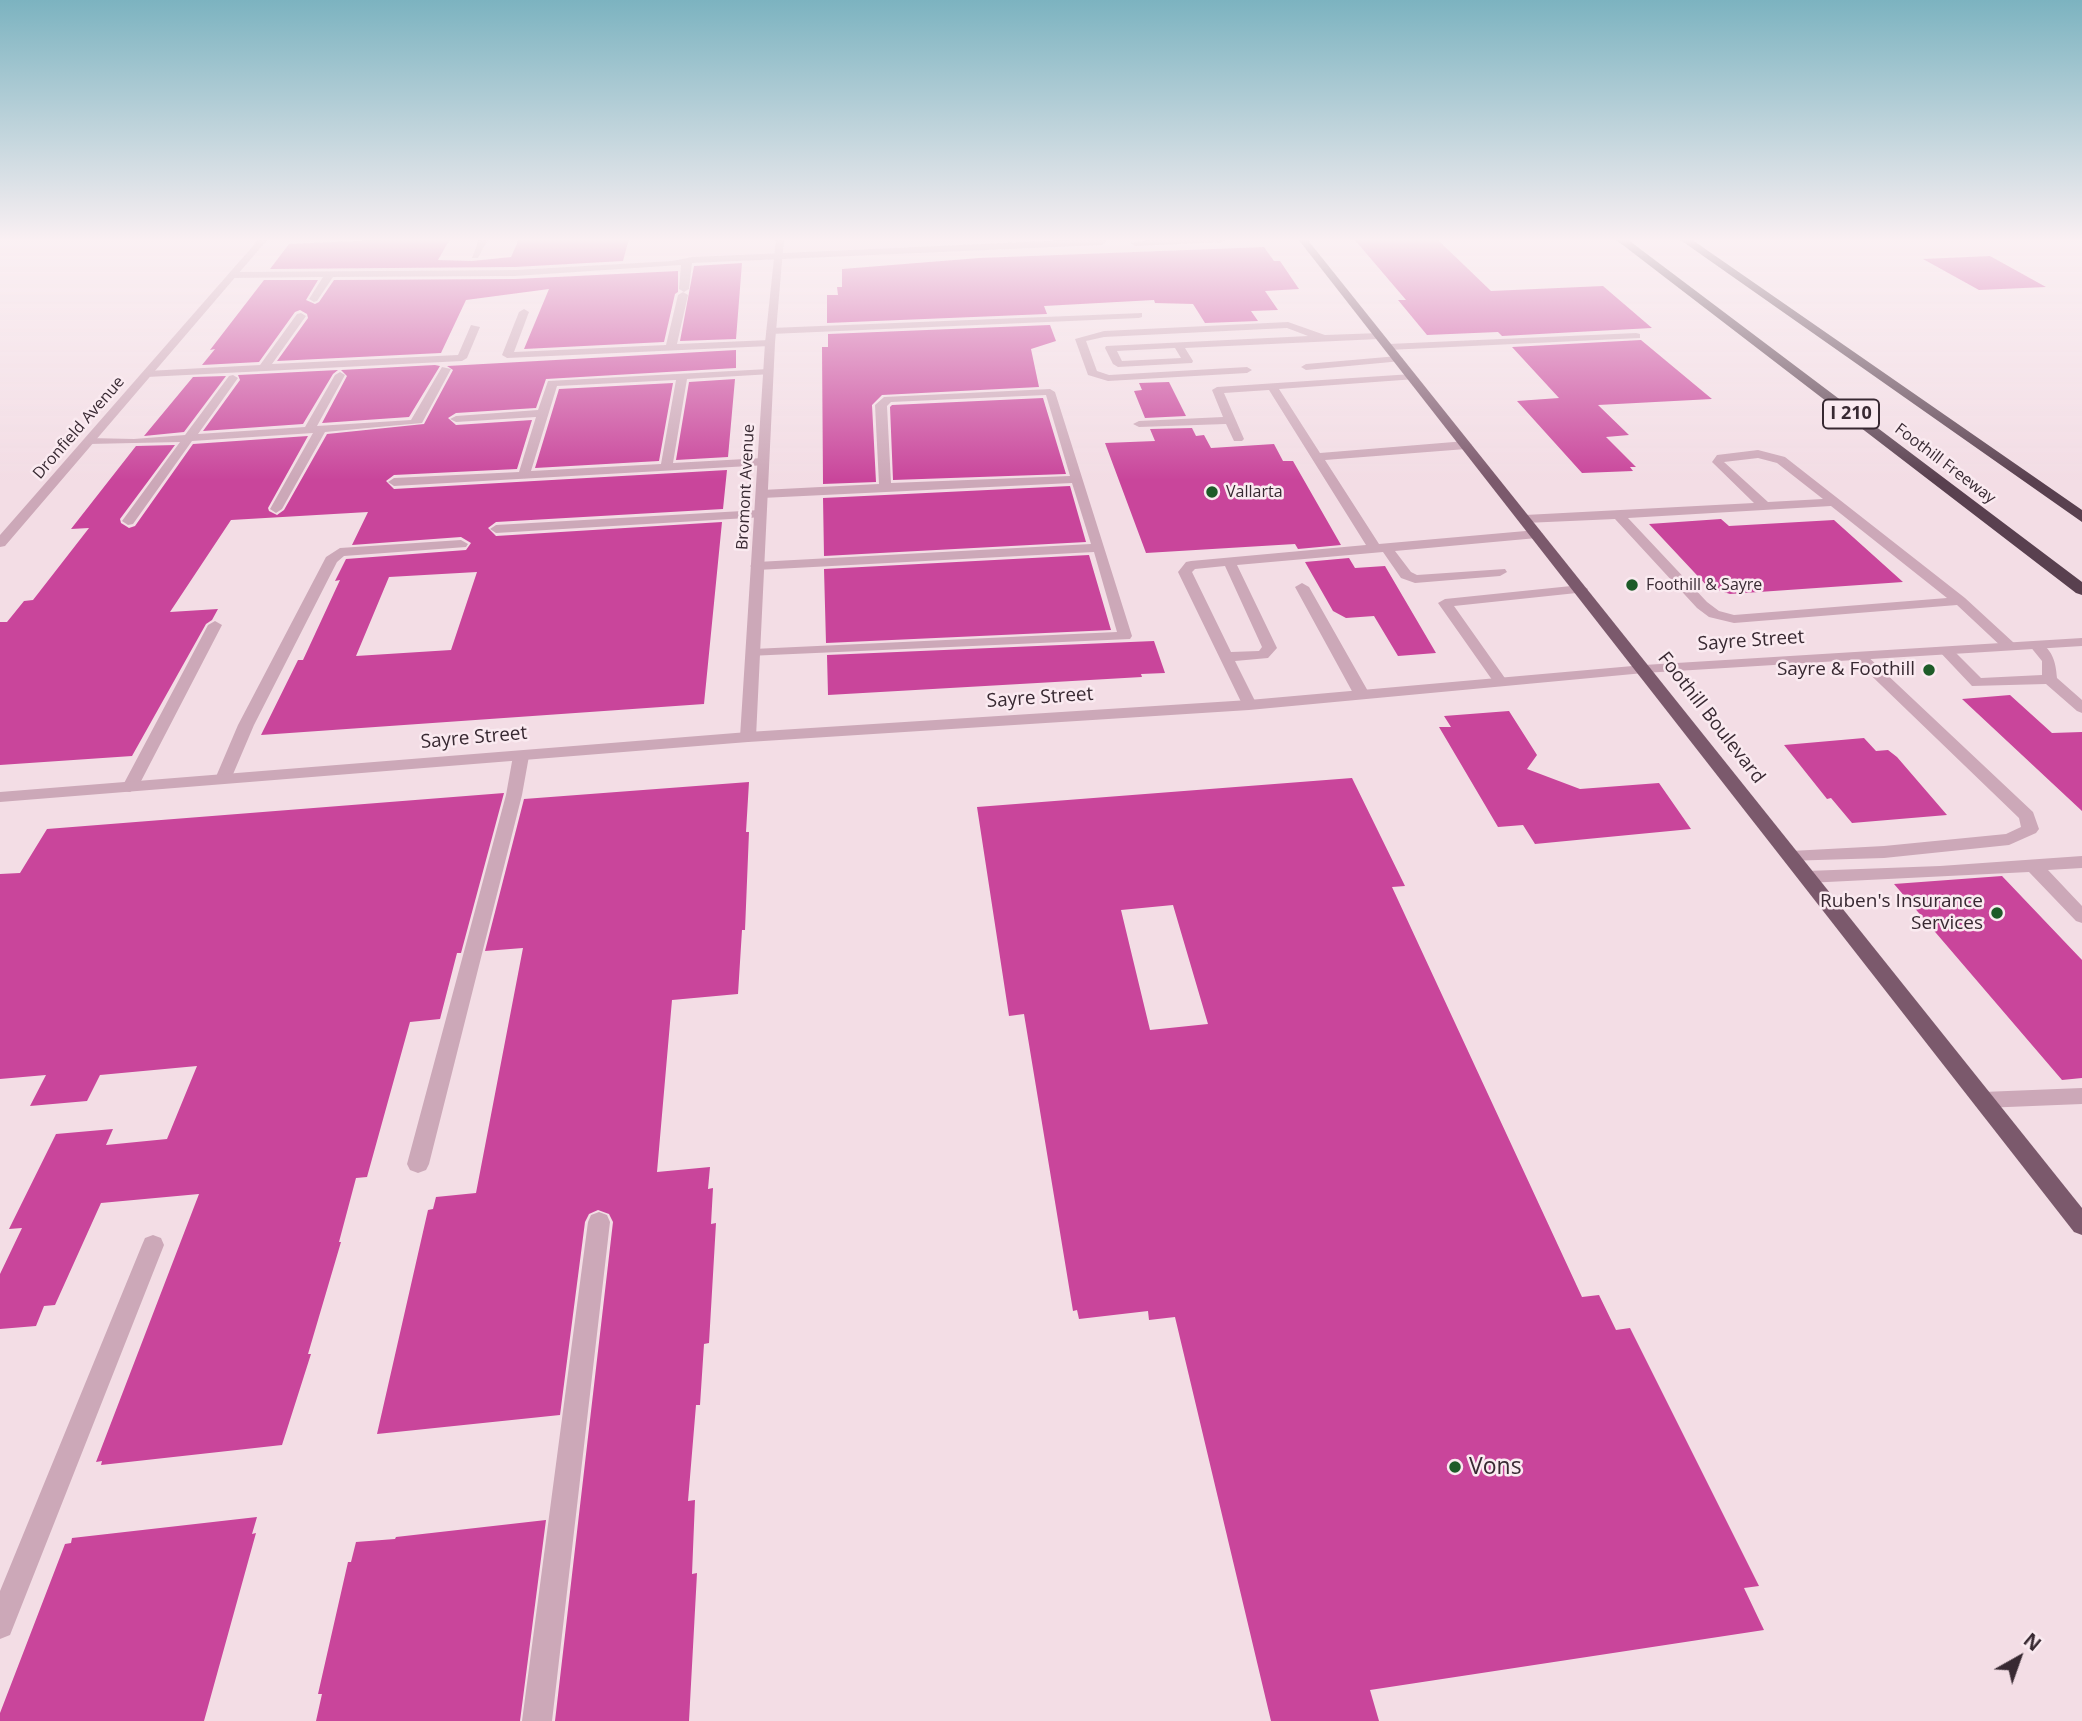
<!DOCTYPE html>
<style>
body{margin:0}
#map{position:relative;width:2082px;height:1721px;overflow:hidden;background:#f3dde5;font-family:"Open Sans",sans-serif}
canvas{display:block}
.north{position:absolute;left:1984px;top:1623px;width:70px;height:70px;-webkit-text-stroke:5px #faeaf0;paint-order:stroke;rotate:40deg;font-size:19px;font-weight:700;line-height:28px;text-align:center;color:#382932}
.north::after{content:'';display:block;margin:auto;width:24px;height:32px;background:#382932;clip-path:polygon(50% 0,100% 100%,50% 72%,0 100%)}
</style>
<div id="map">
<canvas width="2082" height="1721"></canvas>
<div class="north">N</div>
</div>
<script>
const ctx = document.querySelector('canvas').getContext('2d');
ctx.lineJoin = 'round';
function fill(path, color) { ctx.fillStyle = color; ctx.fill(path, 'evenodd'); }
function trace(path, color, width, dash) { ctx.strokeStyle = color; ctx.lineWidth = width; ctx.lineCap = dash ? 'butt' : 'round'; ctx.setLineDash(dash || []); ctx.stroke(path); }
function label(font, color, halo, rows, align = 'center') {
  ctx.font = font + ' "Open Sans",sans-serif'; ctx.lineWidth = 5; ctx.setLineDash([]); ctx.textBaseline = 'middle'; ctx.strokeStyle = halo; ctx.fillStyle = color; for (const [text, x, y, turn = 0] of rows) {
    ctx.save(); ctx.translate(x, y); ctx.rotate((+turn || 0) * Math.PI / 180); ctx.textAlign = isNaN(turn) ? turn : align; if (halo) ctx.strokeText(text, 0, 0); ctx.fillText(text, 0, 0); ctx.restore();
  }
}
const building = new Path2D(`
 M409,239H450L438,260L472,261L511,257L519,239H629L623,261L515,267L270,269L289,244Z
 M1354,239H1437L1491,291L1603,286L1652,328L1502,336L1498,332L1427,335L1398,300H1406Z
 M1264,247L1274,261H1280L1299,289L1265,291L1278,310L1251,311L1258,321L1205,323L1193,304L1155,303L1154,300L1044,306L1047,314L827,323V295H838L837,287H842V269L979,258Z
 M1990,256L2046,287L1979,290L1923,259Z
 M742,263L736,339L680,341L694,266Z
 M678,271V292L675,294L664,342L524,349L549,289L466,300L441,353L277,361L308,318L307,314L300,310L295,312L259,362L202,365L215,349L210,350L264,280H318L306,300L315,304L319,302L334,280L515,279Z
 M1050,325L1056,341L1031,349L1039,387L882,395L872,405L876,482L823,484L822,347H828V334Z
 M1641,340L1712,399L1598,405L1629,435L1606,437L1636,467H1630L1633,471L1582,473L1517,401L1559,398L1512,347Z
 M736,350V368L546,379L536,408L456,413L448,418L456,425L532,420L517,469L394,475L386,481L394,489L727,470L723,509L496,522L488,528L496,536L722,522L704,704L261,735L298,660H303L340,580L335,581L346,559L466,550L471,543L461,537L352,545L368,512L231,520L170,612L218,609L212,620L206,624L132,756L0,765V622H7L24,601L33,600L89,528L71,529L136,446L175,445L120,519L121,523L129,528L135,526L193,444L308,436L268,508L269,511L277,515L284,510L327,434L424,424L453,370L447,366ZM477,572L451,650L356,656L389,577Z
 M435,365L440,366L409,417L322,423L347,376L341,370Z
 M338,370L333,374L303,424L203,431L240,380L238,375Z
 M226,376L184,432L144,436L193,377Z
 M735,379L728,457L676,460L689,382Z
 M1169,382L1186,416L1145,418L1134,391L1142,390L1139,383Z
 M673,383L659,461L535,468L559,389Z
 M1043,398L1066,474L893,480L890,407L892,405Z
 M1192,428L1196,436L1204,435L1211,448L1274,444L1283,461H1293L1341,545L1298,549L1295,544L1146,553L1105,443L1155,441L1150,429Z
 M1070,486L1086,542L824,556L823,498Z
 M1721,519L1729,526L1834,520L1903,582L1730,594L1708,587L1649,524Z
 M1089,555L1111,630L826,643L824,569Z
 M1349,558L1355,568L1385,566L1436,653L1398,656L1374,616L1346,618L1333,611L1305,562Z
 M1154,641L1165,673L1141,674L1142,677L828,695L827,655Z
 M2010,695L2052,733L2082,732V811L1962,699Z
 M1509,711L1537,755L1527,769L1580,789L1659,783L1691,829L1535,844L1523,825L1498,827L1439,727H1451L1444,716Z
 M1864,738L1876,751L1888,750L1897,757L1947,815L1852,823L1831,798L1827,799L1784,745Z
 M1352,778L1405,886L1392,887L1582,1297L1599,1295L1616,1330L1630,1328L1759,1586L1744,1588L1764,1630L1370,1690L1379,1721H1271L1175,1317L1149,1320L1148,1311L1079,1319L1077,1310L1073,1311L1024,1014L1009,1016L977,807ZM1173,905L1208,1024L1150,1030L1121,910Z
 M749,782L746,832H749L745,930H742L738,994L672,1000L657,1172L710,1167L708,1189L713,1188L711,1224L716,1223L709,1343L704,1344L700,1405H696L688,1501L695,1500L692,1574L697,1573L689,1721H555L613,1222L609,1214L598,1210L589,1214L585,1222L560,1415L377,1434L428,1210L433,1209L436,1197L476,1193L523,948L485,951L524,799Z
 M504,793L461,953H457L440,1019L410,1022L367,1177L356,1178L339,1242H341L308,1354H311L282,1445L101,1465L102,1461L96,1462L199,1194L101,1203L55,1305L44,1306L36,1326L0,1329V1274L22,1228L9,1229L56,1134L113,1129L106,1145L167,1139L197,1066L100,1075L87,1101L30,1106L46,1075L0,1079V874L20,873L47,829Z
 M2002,876L2082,960V1078L2062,1080L1894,884Z
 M257,1517L252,1534L256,1533L204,1721H0V1713L65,1544L71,1543L72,1538Z
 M546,1520L520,1721H316L322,1694H318L348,1562H351L356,1542L395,1539L396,1537Z`);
const service = new Path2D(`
 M479,239H488L478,258H472Z
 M1096,239H1105L1106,242L1102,245L692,263L689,289L684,292L679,289L681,265L515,276L333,277L317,301L314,302L309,299L323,277L233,278L228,275L233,272L515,270L672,261L692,257Z
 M1159,239H1226L1222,242L1135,246L1131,243Z
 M683,292L688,295L677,344L770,340L775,343L770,346L507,358L502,355L519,312L524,309L529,312L514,352L666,345L678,295Z
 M301,313L306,316L272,364L458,355L471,325L480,327L467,358L462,361L147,377L142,374L147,371L260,365L297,314Z
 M1142,313V317L1139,318L771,334L766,331L771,328Z
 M1288,322L1325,335L1379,333L1384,336L1379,339L1185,348L1193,361L1192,363L1118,367L1113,364L1105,348L1106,346L1308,336L1287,328L1104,337L1086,341L1097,371L1109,375L1247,367L1252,370L1247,373L1108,381L1088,375L1075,339L1104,331ZM1175,348L1181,358L1122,361L1117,351Z
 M1636,333L1640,334V338L1388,350L1383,347L1388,344Z
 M1398,356L1403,359L1402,361L1306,370L1301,367L1306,364Z
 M442,367L451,369L422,423L325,432L282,509L276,513L270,509L313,433L192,441L133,524L128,525L122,521L180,442L89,444L83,441L89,438L134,439L185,435L229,376L233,375L238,378L198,434L305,427L335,375L340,372L345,375L317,426L411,420Z
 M768,369L773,372L772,374L687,379L673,463L763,458L767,459V465L394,486L388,482L394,478L519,472L536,417L456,422L450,419L456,416L538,410L548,381ZM676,380L661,464L531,471L557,386Z
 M1412,374L1417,377L1416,379L1279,389L1320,453L1466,441L1472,445L1466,449L1325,460L1379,544L1537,530L1543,534L1537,538L1395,551L1411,572L1417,575L1505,569L1507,572L1500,576L1415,583L1401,578L1383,552L1237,565L1277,648L1268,658L1235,661L1257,705L1254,708H1244L1178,572L1186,562L1191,561L1366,545L1269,390L1224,393L1244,439L1242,441H1234L1226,424L1139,427L1133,424L1139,421L1223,417L1212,390L1217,387ZM1225,566L1262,647L1259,651L1231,652L1192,572L1195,569Z
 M1050,389L1055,392L1132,636L1130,639L748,656L746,653L748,650L753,649L1117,632L1094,552L757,570L750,566L757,562L1091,544L1072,483L762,498L756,494L762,490L879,484L875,405L884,397ZM1046,395L1070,476L891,483L887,406L891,402Z
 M1758,450L1785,457L1965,598L2014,643L2016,646L2014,649H2004L1957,605L1734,623L1709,617L1697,608L1615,519L1525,523L1519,519L1525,515L1754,503L1712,462L1717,455ZM1758,458L1777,463L1823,499L1768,502L1724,462ZM1831,506L1947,598L1734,615L1719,611L1707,602L1628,518Z
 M760,510L766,514L764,517L496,533L490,529L496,525Z
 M461,540L468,544L466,547L344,556L337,562L254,725L231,779L229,783H217L215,779L238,725L326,557L340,548Z
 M1302,583L1309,587L1369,693L1366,696H1356L1353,693L1295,587Z
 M1581,585L1588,589L1586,592L1454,606L1507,681L1500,685L1495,684L1438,603L1445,599Z
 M215,621L222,625L138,787L130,792L124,791L122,787L208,625Z
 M2036,641C2052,647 2056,662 2057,678L2082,700V713L2077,711L2046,684L1972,686L1938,650L1940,647H1950L1981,678L2042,675V661L2029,645Z
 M1859,652L1864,653L2033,812L2039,829L2036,833L2009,845L1884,858L1785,861L1782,857L1791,851L1884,846L2006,834L2021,827L2019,818L1854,659L1852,656Z
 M521,751L529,756L522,795L429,1164L426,1170L418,1173L410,1170L407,1164L506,795L513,756Z
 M2082,856V868L2048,870L2082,906V923L2076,921L2029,872L1807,883L1798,877L1807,871L1940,866Z
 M2082,1088V1104L1983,1108L1976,1106L1973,1100L1976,1094L1983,1092Z
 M599,1212L607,1215L610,1222L552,1721H522L588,1222L591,1215Z
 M153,1235L161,1238L164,1245L10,1635L0,1639V1591L142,1245L145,1238Z`);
const minor = new Path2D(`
 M259,239H268L5,546L0,547V535Z
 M776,239H784L775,343L756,737L748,742L740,737L765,343Z`);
const tertiary = new Path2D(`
 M2082,638V646L1644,673L1249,710L748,742L0,802V792L748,732L1249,700L1644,665Z`);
const primary = new Path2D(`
 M1298,239H1307L2082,1208V1235L2074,1232Z`);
const motorway = new Path2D(`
 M1615,239H1627L2082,582V595L2076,593Z
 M1679,239H1691L2082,510V522Z`);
const markers = [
 [1212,492,7,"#1d5b28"],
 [1632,585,7,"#1d5b28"],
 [1929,670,7,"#1d5b28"],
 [1997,913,7,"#1d5b28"],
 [1455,1467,7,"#1d5b28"]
];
const farStreetnames = [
 ["Dronfield Avenue",79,428,-49],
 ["Foothill Freeway",1945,464,37],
 ["Bromont Avenue",746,487,-87]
];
const farPoinames = [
 ["Vallarta",1226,492],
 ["Foothill & Sayre",1646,585]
];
const shields = [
 [1851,414,56]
];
const shieldNames = [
 ["I 210",1851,414]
];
const streetNames = [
 ["Sayre Street",1751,641,-4],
 ["Sayre Street",1040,698,-4],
 ["Foothill Boulevard",1711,718,52],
 ["Sayre Street",474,738,-5]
];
const poiNames = [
 ["Sayre & Foothill",1915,670],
 ["Ruben's Insurance",1983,902],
 ["Services",1983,924]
];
const nearPoinames = [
 ["Vons",1469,1467]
];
fill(building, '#c9459b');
fill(service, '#cca8b8');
fill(minor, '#cca8b8');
fill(tertiary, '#cca8b8');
fill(primary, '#7b596c');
fill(motorway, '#59404f');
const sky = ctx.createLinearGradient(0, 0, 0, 480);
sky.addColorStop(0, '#7cb3c0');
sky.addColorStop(0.5, '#faf0f3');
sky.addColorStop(1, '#faf0f300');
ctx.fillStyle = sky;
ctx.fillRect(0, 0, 2082, 480);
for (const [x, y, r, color] of markers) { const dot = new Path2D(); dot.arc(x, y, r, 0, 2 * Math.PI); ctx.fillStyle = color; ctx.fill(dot); trace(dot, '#faeaf0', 2.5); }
label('16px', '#382932', '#faeaf0', farStreetnames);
label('16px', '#382932', '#faeaf0', farPoinames, 'left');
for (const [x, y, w] of shields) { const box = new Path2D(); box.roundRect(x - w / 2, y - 14.5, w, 29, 5); ctx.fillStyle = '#faeaf0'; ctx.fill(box); trace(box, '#382932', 2); }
label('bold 18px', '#382932', null, shieldNames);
label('19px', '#382932', '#faeaf0', streetNames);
label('19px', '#382932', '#faeaf0', poiNames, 'right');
label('23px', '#382932', '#faeaf0', nearPoinames, 'left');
</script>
